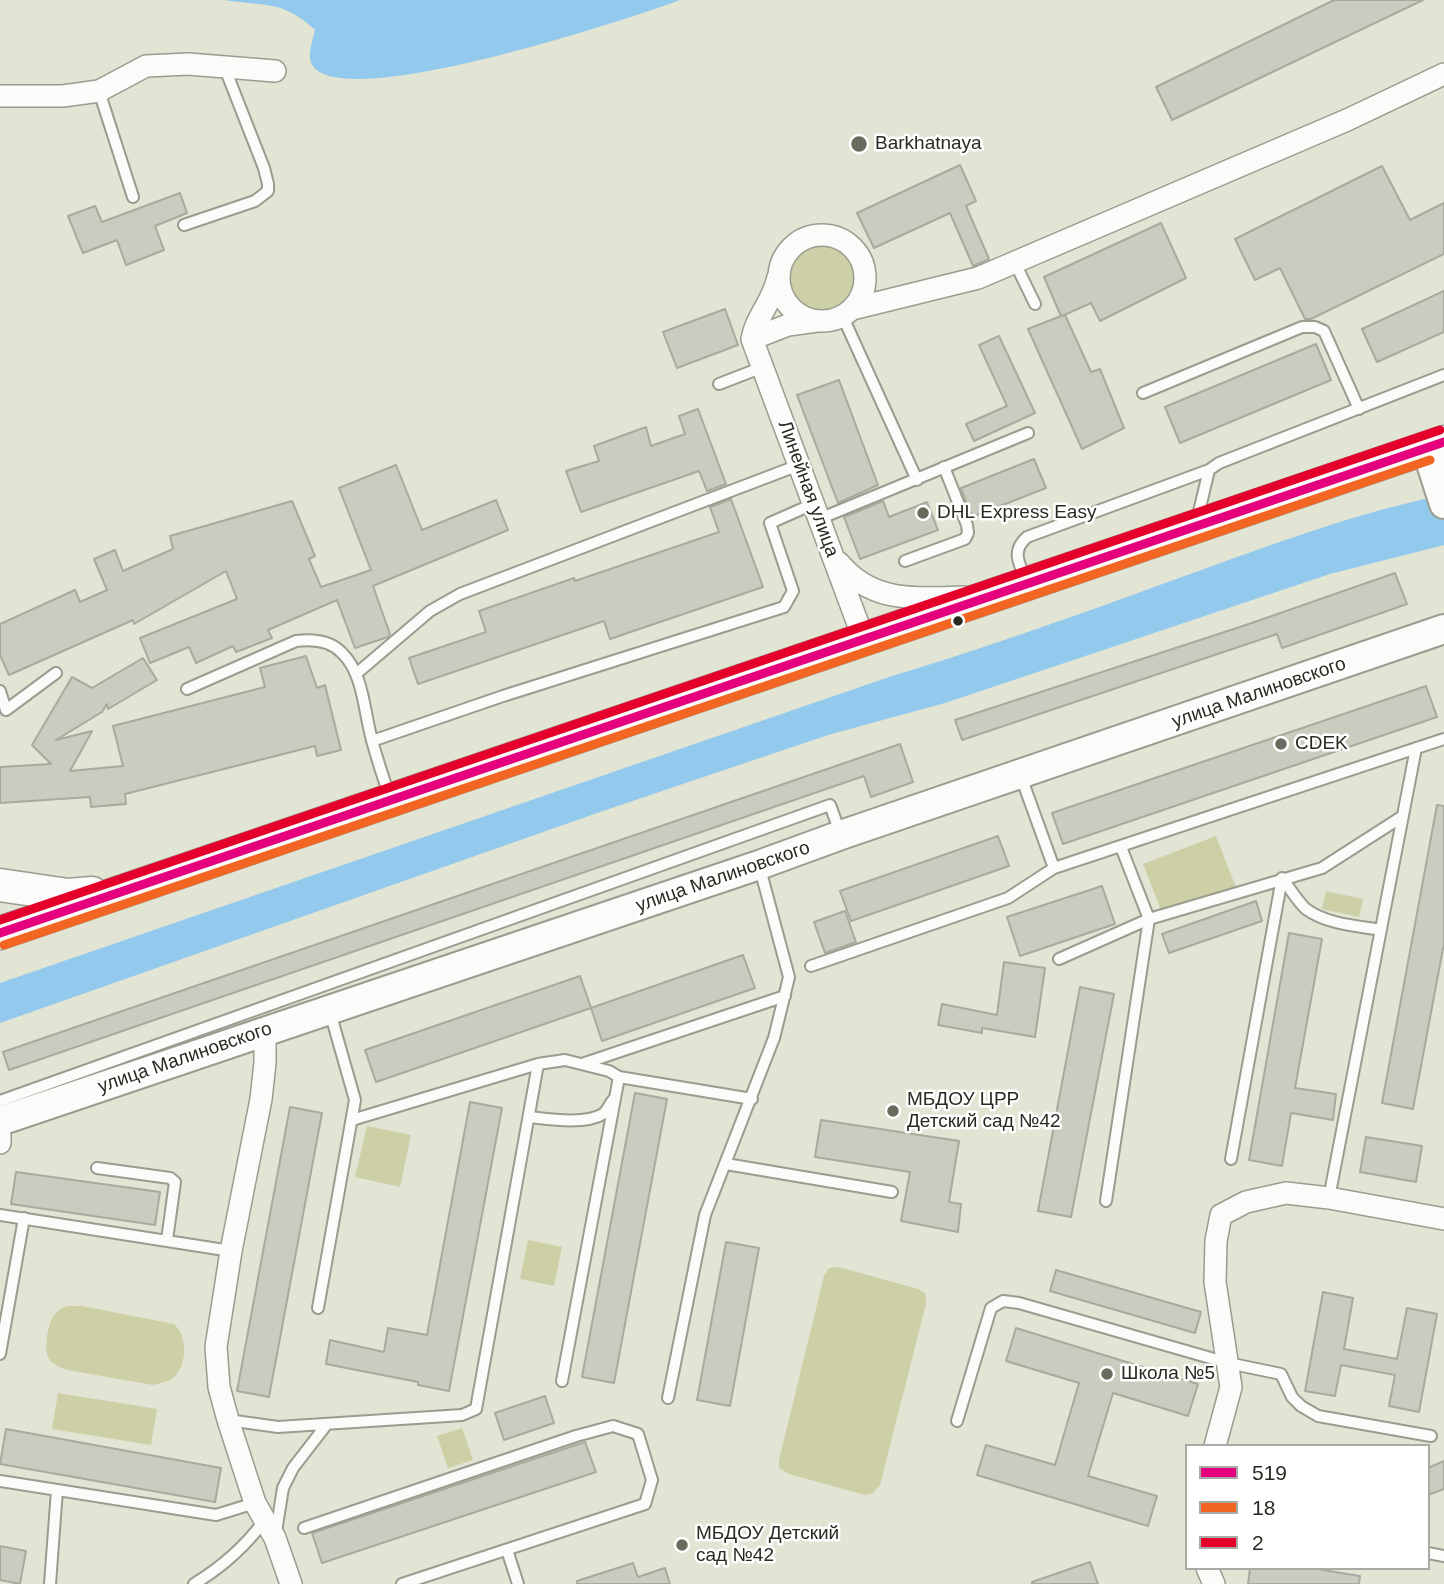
<!DOCTYPE html>
<meta charset="utf-8">
<style>
body{margin:0}
#map{position:relative;width:1444px;height:1584px;overflow:hidden;background:#e2e4d4;font-family:Helvetica,sans-serif}
canvas{display:block}
.legend{position:absolute;left:1185px;top:1444px;width:245px;height:126px;box-sizing:border-box;background:#fff;border:2px solid #a9aaa6;margin:0;padding:9px 12px;list-style:none;font-size:21px;color:#292a20}
.legend li{display:flex;align-items:center;gap:14px;height:35px}
.legend b{width:35px;border:2px solid #a9aaa6}
</style>
<div id="map">
<canvas width="1444" height="1584"></canvas>
<ul class="legend">
<li><b style="height:9px;background:#e5007d"></b>519</li>
<li><b style="height:9px;background:#f26522"></b>18</li>
<li><b style="height:9px;background:#e4002b"></b>2</li>
</ul>
</div>
<script>
const ctx = document.querySelector('canvas').getContext('2d');
ctx.lineJoin = 'round';
function fill(path, color) { ctx.fillStyle = color; ctx.fill(path, 'evenodd'); }
function trace(path, color, width, dash) { ctx.strokeStyle = color; ctx.lineWidth = width; ctx.lineCap = dash ? 'butt' : 'round'; ctx.setLineDash(dash || []); ctx.stroke(path); }
function label(font, color, halo, rows, align = 'center') {
  ctx.font = font + ' Helvetica,sans-serif'; ctx.lineWidth = 5; ctx.setLineDash([]); ctx.textBaseline = 'middle'; ctx.strokeStyle = halo; ctx.fillStyle = color; for (const [text, x, y, turn = 0] of rows) {
    ctx.save(); ctx.translate(x, y); ctx.rotate((+turn || 0) * Math.PI / 180); ctx.textAlign = isNaN(turn) ? turn : align; if (halo) ctx.strokeText(text, 0, 0); ctx.fillText(text, 0, 0); ctx.restore();
  }
}
const green = new Path2D(`
 M788 278a34 34 0 1 1 68 0a34 34 0 1 1-68 0Z
 M1216,836L1237,890L1164,918L1143,864Z
 M1326,891L1363,899L1359,917L1322,909Z
 M367,1126L411,1135L400,1187L355,1177Z
 M528,1240L562,1247L554,1286L520,1279Z
 M839,1267L918,1289L925,1293L926,1304L880,1485L873,1493L865,1495L789,1474L779,1468V1460L824,1276L829,1268Z
 M67,1306H82L174,1324C187,1336 188,1362 175,1376C169,1382 161,1383 153,1385L67,1370C60,1367 52,1365 48,1357C44,1346 48,1319 57,1312C59,1309 64,1308 67,1306Z
 M58,1393L157,1409L151,1445L52,1429Z
 M462,1428L473,1460L448,1468L437,1436Z`);
const water = new Path2D(`
 M225,0H680C629,19 345,113 313,66C306,56 313,40 315,30C283,0 268,7 225,0Z
 M1444,495V545L1330,574L945,703L828,735L600,812L0,1023V983L892,676C988,647 1084,613 1179,578C1266,547 1353,513 1444,495Z`);
const building = new Path2D(`
 M1334,0H1423L1172,120L1156,87Z
 M960,165L976,201L966,206L989,259L973,266L950,213L874,248L857,213Z
 M1382,166L1410,220L1444,203V254L1311,319H1305L1280,268L1255,280L1235,239Z
 M180,193L187,213L155,226L164,250L126,265L117,240L83,253L68,216L95,206L102,222Z
 M1161,223L1186,278L1100,321L1091,303L1062,316L1065,315L1091,372L1100,369L1124,428L1082,449L1028,329L1061,316L1044,277Z
 M1444,291V332L1377,362L1362,329Z
 M725,309L738,345L677,368L663,332Z
 M999,336L1035,413L974,441L966,424L1007,406L979,345Z
 M1316,344L1331,380L1180,443L1165,407Z
 M839,380L878,485L838,503L797,395Z
 M698,409L726,484L707,491L699,471L581,512L566,471L599,461L594,446L646,427L651,446L685,434L679,416Z
 M1034,459L1046,488L972,517L961,488Z
 M396,465L422,530L496,500L508,530L373,586L390,634L388,637L355,648L337,600L268,630L272,638L236,652L233,646L196,663L189,647L150,663L140,638L237,599L226,571L134,624L133,620L9,675L0,655V624L75,590L80,602L107,590L94,559L115,550L123,571L173,549L170,536L292,501L315,556L309,559L321,587L371,570L339,488Z
 M731,499L763,587L610,639L604,621L418,684L409,658L486,632L479,611L574,578L575,581L719,532L710,507Z
 M883,501L889,517L927,502L938,530L860,559L844,517Z
 M1395,573L1407,604L1282,648L1277,634L962,740L955,720L1246,625Z
 M306,656L317,688L325,685L341,750L317,756L315,746L125,794L126,804L91,807L90,797L0,803V767L51,764L32,745L72,677L92,688L143,658L157,680L108,709L107,704L102,712L56,740L92,731L70,771L123,766L113,726L265,687L260,668Z
 M1426,686L1437,717L1063,844L1052,813Z
 M900,744L913,782L871,797L864,776L9,1070L3,1052Z
 M1437,805L1444,806V943L1413,1109L1382,1103Z
 M998,836L1009,866L851,921L840,891Z
 M1102,886L1115,924L1020,956L1007,917Z
 M1256,901L1262,921L1169,953L1162,934Z
 M845,911L856,942L825,953L814,922Z
 M1289,933L1322,939L1295,1088L1336,1094L1333,1120L1291,1113L1282,1166L1249,1160Z
 M743,955L755,988L602,1041L591,1008Z
 M1004,962L1045,968L1035,1037L982,1028V1033L938,1025L942,1004L997,1015Z
 M580,976L591,1008L376,1082L365,1050Z
 M1080,987L1114,994L1071,1217L1038,1211Z
 M635,1093L667,1099L614,1383L582,1377Z
 M470,1102L502,1108L449,1391L418,1385V1382L326,1364L330,1340L384,1352L388,1328L427,1335Z
 M290,1107L322,1113L269,1397L237,1391Z
 M821,1120L959,1141L949,1202L961,1204L958,1232L901,1221L910,1172L815,1157Z
 M1366,1137L1422,1146L1416,1182L1360,1172Z
 M16,1172L160,1192L155,1225L11,1204Z
 M726,1242L759,1248L730,1406L697,1400Z
 M1056,1270L1201,1312L1195,1333L1050,1291Z
 M1323,1292L1353,1298L1344,1349L1397,1359L1407,1308L1437,1314L1419,1412L1389,1406L1395,1375L1341,1365L1335,1396L1305,1391Z
 M1016,1328L1198,1384L1188,1416L1113,1393L1088,1476L1157,1496L1148,1526L977,1475L986,1445L1055,1465L1079,1383L1006,1361Z
 M545,1396L554,1423L504,1440L495,1413Z
 M6,1429L221,1468L215,1502L0,1464Z
 M585,1442L596,1472L322,1563L312,1533Z
 M1444,1461V1489L1428,1495V1468Z
 M0,1546L26,1551L20,1584L0,1580Z
 M1090,1562L1098,1584H1032V1582Z
 M633,1563L638,1577L665,1568L670,1584H577V1581Z
 M1250,1568H1311L1360,1576L1359,1584H1248Z`);
const lane = new Path2D(`
 M99,91L133,197
 M184,225L255,201L268,191V184L264,168L224,66
 M1015,263L1035,304
 M842,315L917,480
 M719,384L763,367
 M1143,393L1302,327H1315L1324,331L1359,409
 M819,519L1028,433
 M1197,520L1209,470L1219,463L1444,375
 M905,561L965,539L968,533L967,525L944,467
 M1027,583C1020,564 1010,552 1027,537L1209,470
 M356,674L430,611L460,594L799,465
 M187,689L296,641C313,639 330,640 342,653C364,674 364,713 372,740C377,760 384,779 390,798
 M0,691L6,710L56,673
 M372,741L503,696L784,607L793,591L770,523L813,504
 M1020,774L1054,868L1444,739
 M1282,878C1290,888 1297,901 1306,909C1326,924 1357,926 1381,930
 M1059,959L1149,919L1121,847
 M811,966L1008,898L1054,868
 M582,1064L785,996
 M0,1101L830,805L840,832
 M529,1117C548,1119 585,1125 603,1114C606,1112 610,1104 613,1100
 M352,1120L538,1064L565,1060L609,1071L619,1077L752,1099
 M1231,1159L1282,878
 M726,1164L892,1192
 M97,1168L170,1178L175,1182L167,1240
 M1329,1198L1416,748
 M1106,1201L1149,919L1322,868L1403,816
 M0,1215L231,1251
 M318,1308L355,1100L330,1012
 M0,1354L24,1218
 M562,1381L619,1077
 M668,1398L705,1215L774,1038L789,977L759,865
 M228,1420L278,1427L462,1415L476,1409L538,1064
 M957,1421L991,1308L1003,1301L1019,1303L1228,1363L1281,1374L1292,1397L1301,1406L1318,1416L1431,1436
 M0,1481L216,1515L255,1503
 M304,1528L576,1436L613,1426L638,1434L652,1480L645,1504L402,1584
 M276,1532L283,1488L293,1468L327,1424
 M507,1550L518,1584
 M1428,1553L1444,1556
 M50,1584L57,1490
 M194,1584C222,1567 244,1548 264,1521`);
const street = new Path2D(`
 M0,96H63L99,91L146,66L188,64L275,71
 M779 278a43 43 0 1 1 86 0a43 43 0 1 1-86 0Z
 M852,309L978,278L1347,120L1444,74
 M752,339L864,640
 M752,339L788,325L817,321
 M752,339C756,316 773,302 778,277
 M839,563C873,604 916,598 964,597
 M265,1032V1063L261,1099L231,1251L216,1347L219,1387L228,1420L255,1503L275,1538L291,1584
 M0,1135V1143
 M1215,1446L1231,1387L1215,1282L1216,1241L1221,1215L1246,1202L1286,1193L1329,1198L1444,1219
 M1207,1568L1214,1584`);
const secondary = new Path2D(`
 M1426,448L1444,504
 M0,1121L759,865L841,835L1444,629`);
const primary = new Path2D(`
 M0,885L68,895L92,893
 M0,933L1444,442`);
const bus1 = new Path2D(`
 M0,933L1444,442`);
const bus2 = new Path2D(`
 M4,945L1430,460`);
const bus3 = new Path2D(`
 M0,920L1440,430`);
const markers = [
 [859,144,9,"#6a6b5f"],
 [923,513,7,"#6a6b5f"],
 [958,621,6,"#292a20"],
 [1281,744,7,"#6a6b5f"],
 [893,1111,7,"#6a6b5f"],
 [1107,1374,7,"#6a6b5f"],
 [682,1545,7,"#6a6b5f"]
];
const poiNames = [
 ["Barkhatnaya",875,144],
 ["DHL Express Easy",937,513],
 ["CDEK",1295,744],
 ["МБДОУ ЦРР",907,1100],
 ["Детский сад №42",907,1122],
 ["Школа №5",1121,1374],
 ["МБДОУ Детский",696,1534],
 ["сад №42",696,1556]
];
const streetNames = [
 ["Линейная улица",808,489,70],
 ["улица Малиновского",1259,693,-19],
 ["улица Малиновского",723,877,-19],
 ["улица Малиновского",185,1058,-19]
];
fill(green, '#cdd0a6');
fill(water, '#92c9ed');
fill(building, '#cbccc0');
trace(building, '#a9aa9e', 2);
trace(lane, '#9a9c90', 14);
trace(street, '#9a9c90', 24);
trace(secondary, '#9a9c90', 32);
trace(primary, '#9a9c90', 35);
trace(lane, '#fbfbf9', 10);
trace(street, '#fbfbf9', 21);
trace(secondary, '#fbfbf9', 28);
trace(primary, '#fbfbf9', 32);
trace(bus1, '#e5007d', 9);
trace(bus2, '#f26522', 9);
trace(bus3, '#e4002b', 9);
for (const [x, y, r, color] of markers) { const dot = new Path2D(); dot.arc(x, y, r, 0, 2 * Math.PI); ctx.fillStyle = color; ctx.fill(dot); trace(dot, '#fff', 2.5); }
label('19px', '#292a20', '#fff', poiNames, 'left');
label('19px', '#292a20', '#fff', streetNames);
</script>
